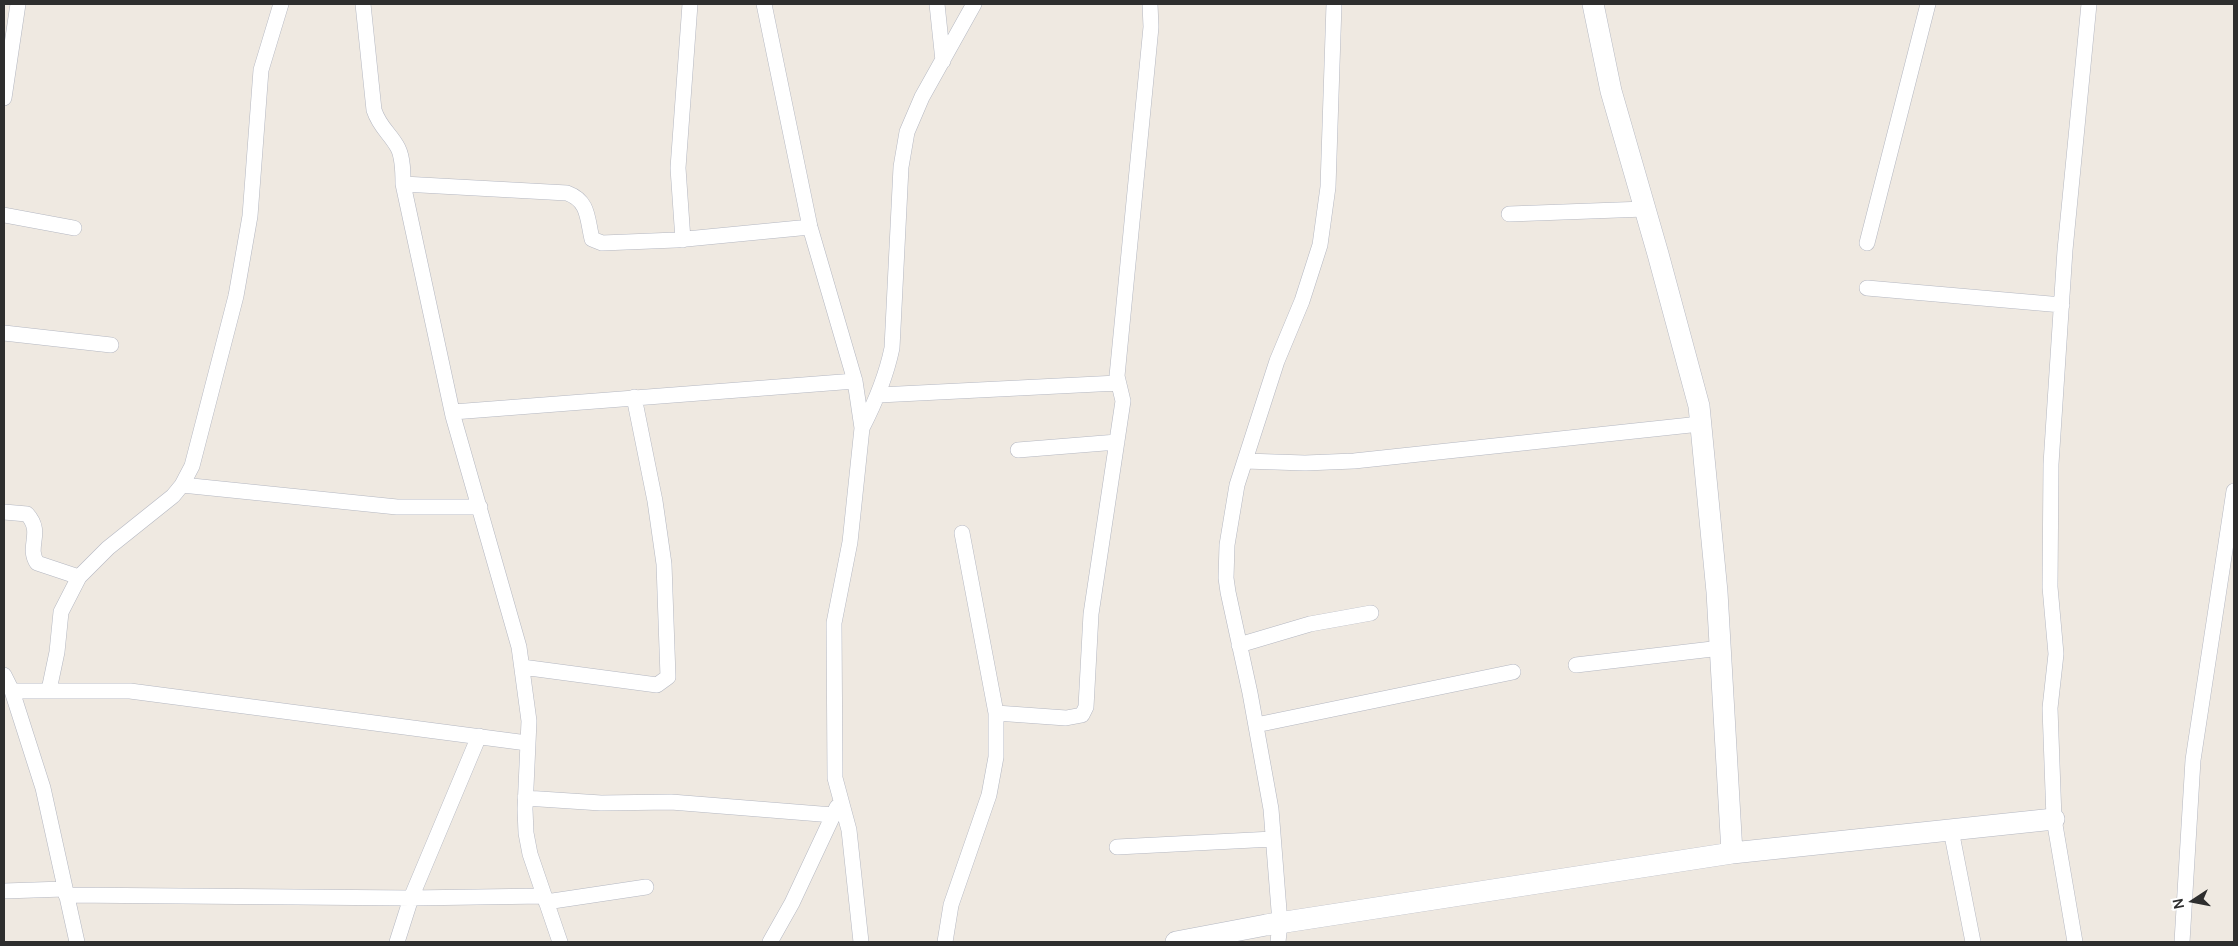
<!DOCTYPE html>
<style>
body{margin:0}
#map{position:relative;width:2238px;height:946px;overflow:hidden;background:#efe9e1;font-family:Manrope,sans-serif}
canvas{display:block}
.frame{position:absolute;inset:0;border:5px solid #2e2e2e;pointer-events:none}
.north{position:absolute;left:2168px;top:876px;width:50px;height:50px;-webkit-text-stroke:4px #fff;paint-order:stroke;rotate:259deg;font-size:14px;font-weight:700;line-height:20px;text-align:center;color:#2e2e2e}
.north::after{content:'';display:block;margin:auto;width:18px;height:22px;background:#2e2e2e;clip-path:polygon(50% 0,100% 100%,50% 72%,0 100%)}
</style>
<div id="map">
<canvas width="2238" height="946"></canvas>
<div class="frame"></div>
<div class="north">N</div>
</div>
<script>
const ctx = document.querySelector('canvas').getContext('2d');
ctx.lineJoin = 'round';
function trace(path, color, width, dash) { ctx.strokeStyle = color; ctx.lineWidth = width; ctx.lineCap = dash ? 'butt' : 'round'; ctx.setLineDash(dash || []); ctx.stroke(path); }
const street = new Path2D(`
 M363,4L374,110C380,128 390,133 398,148C403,158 403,173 403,184L453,416L519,647L529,721L525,809L526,833L530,854L560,942
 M764,4L810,227L855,381L862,428L850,542L834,623L835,778L849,830L861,942
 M937,4L943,61
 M4,98L18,4
 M403,184L567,193C589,201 587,218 592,239L602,243L676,240L810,227
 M1509,214L1645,209
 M4,215L74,228
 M683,240L678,168L690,4
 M1867,243L1928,4
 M1867,288L2062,305
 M4,333L111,345
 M879,395L1118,383
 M453,412L855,381
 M862,428C876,401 886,377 892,348L901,167L907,132L922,97L974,4
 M1018,450L1117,442
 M1245,461L1305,463L1354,461L1700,424
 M182,485L397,507H480
 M4,512L27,514C44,533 26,546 37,563L79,577
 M1239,645L1310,624L1371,613
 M1576,665L1721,648
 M522,667L657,685L668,677L664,564L655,501L634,397
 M4,675L12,691L43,788L77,942
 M49,690L57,652L61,612L79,577L108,548L173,496L182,485L192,466L236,296L250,216L261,70L281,4
 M12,691H130L527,743
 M996,713L1066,718L1082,715L1086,707L1091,614L1123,401L1117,376L1151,27L1150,4
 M1256,725L1513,672
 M525,798L601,803L671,802L833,815
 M1951,830L1973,942
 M1117,847L1273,839
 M4,891L64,889
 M66,895L411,898L544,896
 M546,902L646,887
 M397,942L411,898L479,736
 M770,942L792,903L837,807
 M945,942L951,905L989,795L996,757V713L962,533
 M1278,942L1280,923L1271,809L1250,693L1228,592L1226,578L1227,545L1237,485L1277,361L1302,301L1320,245L1328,187L1334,4
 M2075,942L2054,819L2050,708L2056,654L2050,587L2051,464L2065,250L2089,4
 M2182,942L2193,760L2234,491`);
const secondary = new Path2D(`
 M1593,4L1611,91L1658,254L1699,406L1717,592L1732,853
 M1176,942L1266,925L1732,853L2054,819`);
trace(street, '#b4b7c1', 16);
trace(secondary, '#b4b7c1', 22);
trace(street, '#fff', 15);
trace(secondary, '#fff', 21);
</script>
